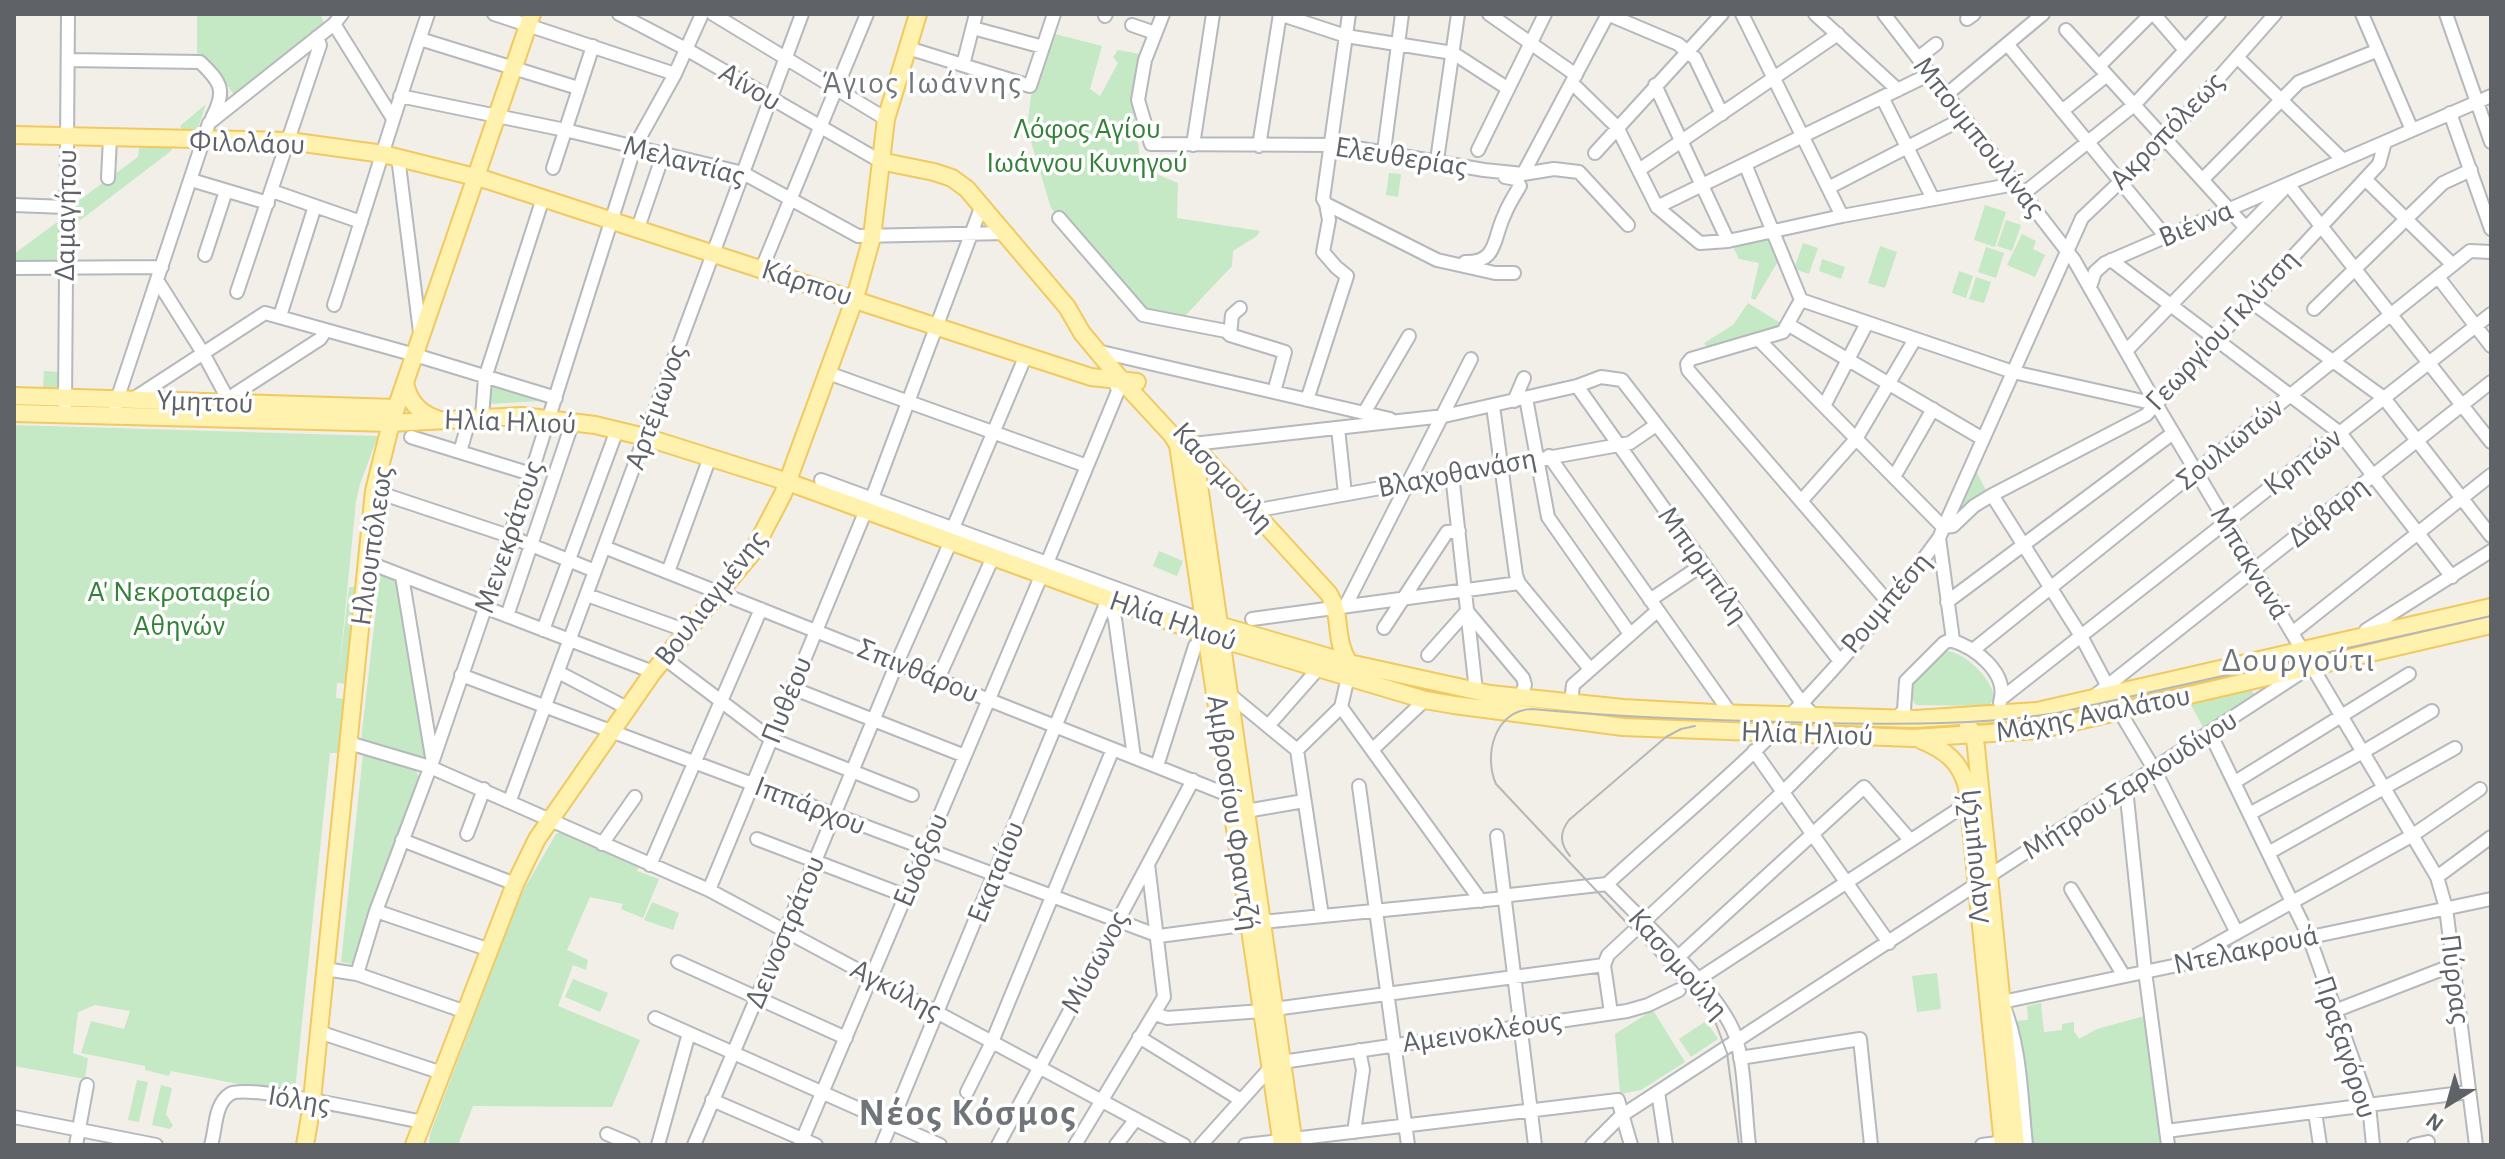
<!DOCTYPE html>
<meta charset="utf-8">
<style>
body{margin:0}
#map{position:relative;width:2505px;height:1159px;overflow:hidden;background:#f1efe8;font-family:"Alegreya Sans",sans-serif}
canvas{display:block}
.frame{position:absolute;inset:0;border:16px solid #5f6368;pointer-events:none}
.north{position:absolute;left:2409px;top:1063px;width:80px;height:80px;-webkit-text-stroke:6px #fff;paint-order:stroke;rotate:217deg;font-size:22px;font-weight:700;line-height:32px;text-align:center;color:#5f6368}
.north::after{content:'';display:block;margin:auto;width:28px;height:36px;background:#5f6368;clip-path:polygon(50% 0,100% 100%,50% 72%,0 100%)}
</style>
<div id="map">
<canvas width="2505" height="1159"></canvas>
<div class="frame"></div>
<div class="north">N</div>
</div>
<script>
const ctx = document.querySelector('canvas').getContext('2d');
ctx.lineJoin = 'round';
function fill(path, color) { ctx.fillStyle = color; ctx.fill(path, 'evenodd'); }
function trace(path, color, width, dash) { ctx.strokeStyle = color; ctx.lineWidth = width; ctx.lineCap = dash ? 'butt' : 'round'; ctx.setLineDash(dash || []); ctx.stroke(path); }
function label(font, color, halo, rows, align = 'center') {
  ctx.font = font + ' "Alegreya Sans",sans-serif'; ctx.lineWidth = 7; ctx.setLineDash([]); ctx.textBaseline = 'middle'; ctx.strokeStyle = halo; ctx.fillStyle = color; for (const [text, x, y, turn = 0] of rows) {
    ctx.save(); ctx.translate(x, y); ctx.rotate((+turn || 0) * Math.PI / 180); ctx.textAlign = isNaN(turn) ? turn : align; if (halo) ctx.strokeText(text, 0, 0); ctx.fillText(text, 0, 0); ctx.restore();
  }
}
const green = new Path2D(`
 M197,14H320L325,25L236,98L212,63L197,53Z
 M1055,34L1102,46L1090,89L1100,96L1118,63L1113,57L1118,50L1140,54L1132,96L1140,159L1149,171L1178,183L1177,218L1260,231L1257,236L1233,251L1232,266L1183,318L1144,312L1051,208L1027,128L1031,96Z
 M206,104L197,131L183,130L180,126Z
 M173,145L171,151L70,228V207L138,157L139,148Z
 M1389,173L1401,174L1398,197L1386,195Z
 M1985,205L2006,212L1995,247L1974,240Z
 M60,220L59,266L14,265V254Z
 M2006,220L2021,225L2012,251L1997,246Z
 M2022,234L2036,241L2033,249L2045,255L2035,277L2007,265Z
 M1773,239L1781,256L1755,300L1751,298L1759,263L1739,259L1733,247Z
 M1803,243L1818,248L1809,274L1794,269Z
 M1880,246L1897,252L1885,288L1868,283Z
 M1986,247L2004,253L1996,278L1978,272Z
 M1822,259L1845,267L1841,279L1819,271Z
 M1959,271L1973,276L1966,298L1952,293Z
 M1976,277L1991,282L1984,303L1969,299Z
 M1748,303L1782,324L1778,329L1708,349L1704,343L1733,325Z
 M44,371L59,372L58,390L43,389Z
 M488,382L541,397V401L488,404Z
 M14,425L378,436L360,484L356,501L339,673L349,587H357L347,684L337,683L336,698L348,699L342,748L339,753H330L295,1090L291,1094L171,1071L169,1076L145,1070V1066L81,1053L91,1021L124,1029L130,1011L95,1005L78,1012L73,1053L88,1058L85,1079L14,1066Z
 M1976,471L1987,492L1951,520Z
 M1159,551L1183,561L1177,576L1153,566Z
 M380,575L393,576L397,582L426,751L422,760L361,740Z
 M2491,612V623L2325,656V652Z
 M1946,651C1965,652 1994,680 1994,699L1989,706L1916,705C1899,683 1931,664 1946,651Z
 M2251,689L2254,694L2203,727L2190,703Z
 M2107,701L2110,713L2014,731L2012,718Z
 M1825,724H1939L1947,729L1840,733Z
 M363,754L416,771L419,777L352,964L341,962Z
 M562,832L639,866L637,871L659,879L643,918L621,909L623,904L590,897L567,950L588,960L586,970L573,965L558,1006L640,1040L612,1107L473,1106L458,1145H429L430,1134L520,896L556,834Z
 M652,902L679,913L673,930L644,920Z
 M1937,973L1941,1009L1917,1012L1912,976Z
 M573,979L608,993L600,1012L565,997Z
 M2041,1003L2044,1032L2062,1030V1024L2074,1022V1031L2079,1039L2097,1029L2148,1015L2160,1145H2029L2015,1021L2028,1020L2027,1006Z
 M1653,1010L1685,1062L1641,1090L1620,1094L1615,1034Z
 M1706,1021L1718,1039L1691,1057L1679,1039Z
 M137,1080L148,1082L139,1122L128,1120Z
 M161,1085L172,1088L166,1114L173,1125L170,1129L152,1125Z`);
const minor = new Path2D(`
 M494,14L675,74
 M619,14L686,49L880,161
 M713,14L886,119
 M1163,14L1145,60L1138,100L1151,144L1339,145L1484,170L1523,174L1554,169L1579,172L1628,225
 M1279,14L1346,36L1453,53L1507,88
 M1349,14L1323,199L1326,204L1437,260L1495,273H1514
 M1489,14L1576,75
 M1607,14L1678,44L1695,58L1722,114
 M1742,14L1842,216
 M1815,14L1898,90
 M1884,14L2074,260L2156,404L2437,877L2446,908L2476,1145
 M2154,14L2185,50
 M2362,14L2412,130
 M2446,14L2491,142
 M1105,16L1106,14
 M1967,19L1974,14
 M334,24L392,117
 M1132,25L1155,33
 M973,28L1043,47
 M2066,30L2246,228
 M420,39L578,88
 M2008,45L2166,237
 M908,48L1030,86L1054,14
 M1918,58L1936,44
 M2238,58L2343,160
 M68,60L200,62C222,83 226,91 212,118
 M963,65L976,14
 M2099,66L2151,14
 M1572,83L1617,127L1657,207L1700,243L1728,241L1842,216L2015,184
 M1655,85L1728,241
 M1946,95L2043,14
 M400,96L565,130L743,173L858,236L1007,233
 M1882,97L1933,199
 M2062,111L2107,75
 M2450,113L2491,229
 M1193,145L1213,14
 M1259,146L1280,14
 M1478,150L1545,14
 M1384,151L1402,14
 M1595,153L1722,14
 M398,157L420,332
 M1437,160L1458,14
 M1745,164L1801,300L1783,332L1691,359L1687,364L1688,370L1888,602
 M553,168L593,46
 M1639,170L1838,34
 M1523,174L1608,14
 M108,178L110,138
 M2203,179L2299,82L2376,51
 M2365,179L2453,265
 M191,180L268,203
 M2288,184L2491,442
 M1828,188L1964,118
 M272,191L361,222
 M2023,194L2134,105L2219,14
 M14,205L66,207
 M1657,207L1930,74
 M1059,218L1143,315L1226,331L1230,335L1285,352L1274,392
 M638,228L664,152
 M205,255L226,191
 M2111,260L2340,433L2452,577
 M1465,262C1498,263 1493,238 1504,216C1508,205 1514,196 1520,186L1516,179L1505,177
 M14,268L162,267
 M762,268L867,14
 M2438,277L2491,346
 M157,280L203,353L230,403L235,394L320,339L326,330
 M2090,287L2095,272L2105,263L2491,96
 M237,292L320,45L317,37
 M1801,300L2013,372L2156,404
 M2250,301L2384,398L2491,536
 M334,305C366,208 395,110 428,14
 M2314,309L2443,183L2471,170
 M280,316L315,206
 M1789,325L1983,439
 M1230,335L1232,315L1240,308
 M1759,340L1943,527
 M1097,351L1390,419
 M2126,351L2283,190
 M828,373L1087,466
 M1577,386L1802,703L1826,729L1839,736L1784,791L1608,955L1604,965
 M1526,398L1548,517L1630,634
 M133,399L265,313L415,355L556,398
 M1307,400L1347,276L1336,267L1323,252L1329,220L1326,204
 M1514,401L1524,378
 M65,404L68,14
 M115,406L209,123L334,24L342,14
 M1493,406L1516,575L1519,583L1590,669
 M1824,406L1867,323
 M1364,413L1409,336
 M482,417L485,378L543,198
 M1338,428L1345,494
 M411,437L531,474
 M1193,444L1444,416L1577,386L1601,377L1622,380L1839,660
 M460,452L470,417
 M1549,456L1731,714
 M1452,474L1476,691
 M1894,477L1933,409
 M821,480L1205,621
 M374,491L509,536L595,571
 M1992,495L2081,636L2107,685
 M872,498L982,205
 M1802,500L1856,439L1915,339
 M1253,511L1630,443L1656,425
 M1943,527L1953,526L1974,506L1992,495L2146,415L2379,164L2385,142
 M953,528L1026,355
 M1939,538L1953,640
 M604,547L1231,796
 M367,562L653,672
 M1047,563L1118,391L1115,381
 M668,572L710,457
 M402,576L432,757
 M587,595L687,631
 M1108,599L1115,619L1134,757
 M1650,600L1702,565
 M1947,602L2173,433
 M1346,605L1471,359
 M507,616L573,421
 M1252,619L1519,583
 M1384,628L1447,532L1459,531
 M543,630L617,430
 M2366,630L2491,551
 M2292,633L2491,475
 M1973,650L2470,251L2491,252
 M1428,655L1467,611L1523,678L1525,685L1520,697
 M664,658L771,739L912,795
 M558,672L627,708
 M461,675L1159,936L1250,924
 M938,679L993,557
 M792,688L965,756
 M1229,694L1297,750L1322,916
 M2002,698L2491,314
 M2092,698L2491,382
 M1571,702L1573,685L1657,611
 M1341,707L1481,901
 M2120,712L2154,769L2237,933
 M1896,719L1904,710L1906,681L1944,643L1950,640C1975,647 2009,673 2000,702
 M1268,726L1318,669
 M2210,733L2309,937L2369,1105L2373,1145
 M349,743L430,767L709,890L1184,1145
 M1297,750L1341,707L1348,677
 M1372,750L1425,700
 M1754,751L1889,943
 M1157,766L1195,646L1207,635
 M2235,782L2409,674
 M1359,786L1408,1145
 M2126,788L2145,971L2168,1145
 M510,800L802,14
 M1246,811L1304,801
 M2251,813L2363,752L2432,711
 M467,834L484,789
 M1497,836L1535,1145
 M757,839L906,896
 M402,840L515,884
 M602,844L635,797
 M2270,852L2455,748
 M650,865L761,609
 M2437,877L2491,837
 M1607,884C1656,839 1708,796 1756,750C1822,685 1885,613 1939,538L2082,218L2165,139L2275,14
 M1607,884C1641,920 1719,991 1735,1035C1745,1064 1745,1113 1749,1145
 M2071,889L2124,976
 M709,890L866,510
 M376,911L490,950
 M1262,922L1505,898L1510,895L1607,884
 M2195,956L2413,835L2480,789
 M1677,958L1864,787L1910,840
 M678,962L846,1038
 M1604,965L1611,1013
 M325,969L357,974L466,1012
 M357,974L376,911L433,760L531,474L635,146L675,74L702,14
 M1697,980L1968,803
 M1274,1009L1604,965
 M2337,1010L2453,965
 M1155,1014L1167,1018L1262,1011
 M655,1018L940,1145
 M319,1032L442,1073
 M1139,1037L1241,1100
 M1740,1058L1860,1039L1871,1145
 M1282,1062L1627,1011L1648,1005L1679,990
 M967,1092L992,1042L1113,749
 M1658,1092L1666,1145
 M712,1100L816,1145
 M2315,1112L2320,1145
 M14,1117L156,1145
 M2166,1131L2469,1092
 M1354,1132L1363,1070L1359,1050
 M607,1134L633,1145
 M1293,1139L1618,1100L1631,1145
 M76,1145L87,1085
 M211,1145C216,1130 214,1104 230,1094C248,1083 394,1117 423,1122
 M658,1145L689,1033
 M694,1145L815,861L897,663L951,541
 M800,1145L1042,574
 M882,1145L1108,599
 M998,1145L1193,780
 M1075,1145L1164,997L1148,864
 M1116,1145L1136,1119
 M1201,1145L1271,1067
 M1245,1145L1281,1141
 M1592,1145L1621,1116L2302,672
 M1982,1145L1998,1143
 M2026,1145C2021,1097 2021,1046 2002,1002L2491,899
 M2414,1145L2428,1142`);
const major = new Path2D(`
 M14,135L289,141L383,154L487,180L1091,377L1137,382
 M880,161L934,172L952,178L967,189L1067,307L1082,333L1123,382L1172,435L1178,445L1282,1145
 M405,382C408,401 419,413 437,419
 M14,396L396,408
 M14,413L391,423L522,416L595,425L645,437L788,482L1207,635L1348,677L1425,700L1454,705L1623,727L1913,738L2039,730L2491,625
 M1192,444L1329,594C1343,617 1333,638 1349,663
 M1193,444L1294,1145
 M1205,621L1349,663L1490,694L1623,708L1714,713L1915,719L2037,711L2491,607
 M1968,726L1974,735L1976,747L2016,1145
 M1921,740C1945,750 1960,761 1967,787L2003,1145
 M305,1145L311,1110L374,491L391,423L532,14
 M414,1145L515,884L537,839L653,672L752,553L783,494L855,298L872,237L886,119L918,14`);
const tram = new Path2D(`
 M1570,856C1560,844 1559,833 1569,820L1666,737L1681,729L1695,726
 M1739,1145L1727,1053L1716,1024L1638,935L1496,784C1483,755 1495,710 1532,709C1626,718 1719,720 1813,723C1895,724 1975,726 2057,713L2491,616`);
const streetNames = [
 ["Αίνου",750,87,31],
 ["Ακροπόλεως",2167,131,-46],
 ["Μπουμπουλίνας",1979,137,52],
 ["Φιλολάου",247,143,2],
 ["Ελευθερίας",1401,157,9],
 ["Μελαντίας",684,161,15],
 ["Δαμαγήτου",66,215,-89],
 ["Βιέννα",2196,224,-23],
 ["Κάρπου",807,283,18],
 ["Γεωργίου Γκλύτση",2222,330,-47],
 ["Υμηττού",205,402,2],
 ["Αρτέμωνος",656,407,-70],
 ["Ηλία Ηλιού",510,422,2],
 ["Σουλιωτών",2230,444,-39],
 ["Κρητών",2303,462,-38],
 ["Βλαχοθανάση",1457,473,-11],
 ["Κασομούλη",1223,477,48],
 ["Δάβαρη",2328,512,-39],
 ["Μενεκράτους",509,537,-71],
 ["Ηλιουπόλεως",372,546,-82],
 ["Μπακνανά",2250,563,59],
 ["Μπιρμπίλη",1703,565,55],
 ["Βουλιαγμένης",711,598,-52],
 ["Ρουμπέση",1886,603,-50],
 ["Ηλία Ηλιού",1173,621,19],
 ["Σπινθάρου",918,671,22],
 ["Πυθέου",787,700,-68],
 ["Μάχης Αναλάτου",2093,714,-11],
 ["Ηλία Ηλιού",1807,734,2],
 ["Μήτρου Σαρκουδίνου",2130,785,-33],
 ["Ιππάρχου",810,806,21],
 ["Αμβροσίου Φραντζή",1233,813,82],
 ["Λαγουμιτζή",1973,857,-96],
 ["Ευδόξου",921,860,-67],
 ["Εκαταίου",996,872,-68],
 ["Δεινοστράτου",785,932,-67],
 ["Ντελακρουά",2246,950,-12],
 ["Μύσωνος",1095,962,-62],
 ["Κασομούλη",1678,964,49],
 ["Πύρρας",2455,979,83],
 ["Αγκύλης",896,990,28],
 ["Αμεινοκλέους",1482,1032,-8],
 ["Πραξαγόρου",2345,1047,72],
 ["Ιόλης",299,1100,9]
];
const parkNames = [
 ["Λόφος Αγίου",1087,129],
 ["Ιωάννου Κυνηγού",1087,163],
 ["Α' Νεκροταφείο",179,592],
 ["Αθηνών",179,626]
];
const neighbourhoodNames = [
 ["Άγιος Ιωάννης",922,83]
];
const quarterNames = [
 ["Δουργούτι",2299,661]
];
const districtNames = [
 ["Νέος Κόσμος",968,1114]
];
fill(green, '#c5e8c5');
trace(minor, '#b5b8bc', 16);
trace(major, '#f2c960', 20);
trace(minor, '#fff', 12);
trace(major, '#fff2af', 16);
trace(tram, '#b6b7b8', 2);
label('30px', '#5f6368', '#fff', streetNames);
label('30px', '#348238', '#fff', parkNames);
ctx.letterSpacing = '2px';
label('32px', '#70757a', '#fff', neighbourhoodNames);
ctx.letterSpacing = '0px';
ctx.letterSpacing = '2px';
label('34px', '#70757a', '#fff', quarterNames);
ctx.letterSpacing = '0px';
ctx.letterSpacing = '2px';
label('bold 38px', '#70757a', '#fff', districtNames);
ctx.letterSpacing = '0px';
</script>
